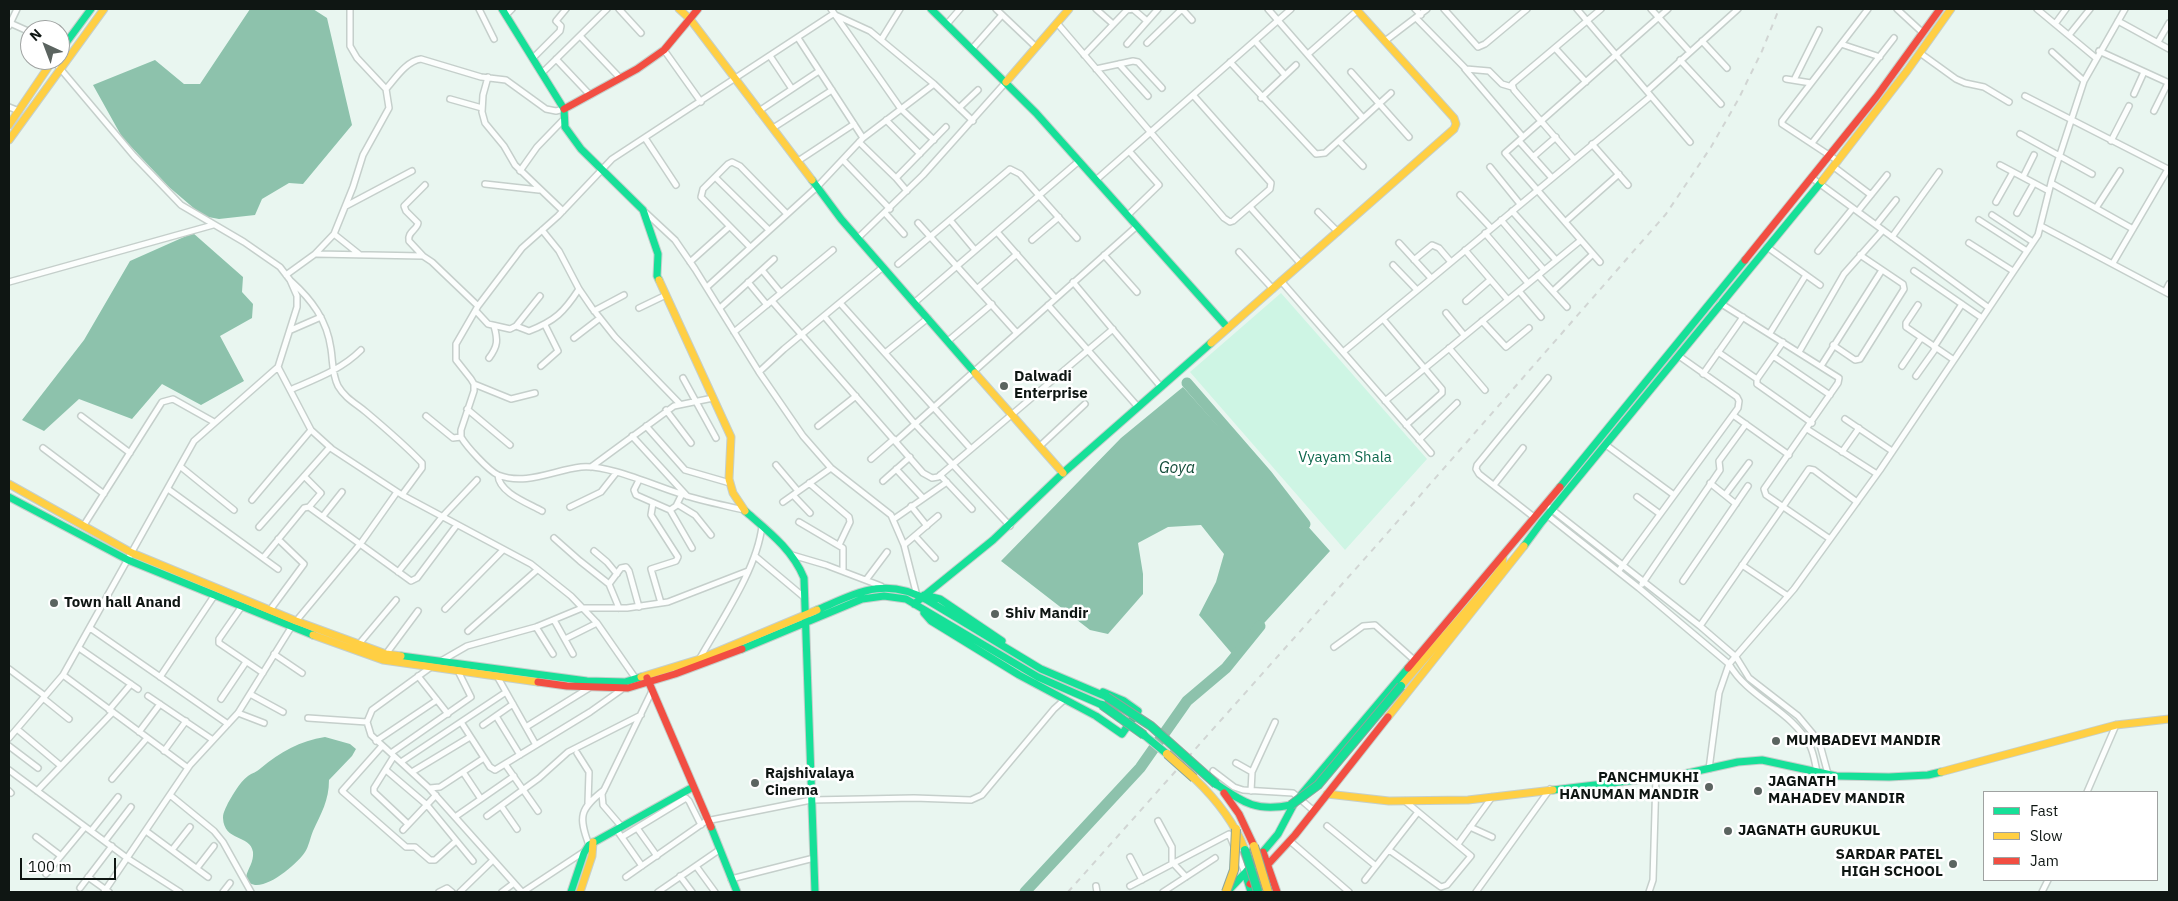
<!DOCTYPE html>
<style>
body{margin:0}
#map{position:relative;width:2178px;height:901px;overflow:hidden;background:#e9f6f0;font-family:"IBM Plex Sans",sans-serif}
canvas{display:block}
.frame{position:absolute;inset:0;border:10px solid #0f1613;pointer-events:none}
.legend{position:absolute;left:1983px;top:791px;width:175px;height:90px;box-sizing:border-box;background:#fff;border:1px solid #9fa2a1;margin:0;padding:6px 9px;list-style:none;font-size:15px;color:#0f1613}
.legend li{display:flex;align-items:center;gap:10px;height:25px}
.legend b{width:25px;border:1px solid #9fa2a1}
.north{position:absolute;left:20px;top:20px;width:50px;height:50px;box-sizing:border-box;background:#fff;border:1px solid #9fa2a1;border-radius:50%;rotate:317deg;font-size:14px;font-weight:700;line-height:20px;text-align:center;color:#0f1613}
.north::after{content:'';display:block;margin:auto;width:18px;height:22px;background:#5b6460;clip-path:polygon(50% 0,100% 100%,50% 72%,0 100%)}
.scale{position:absolute;left:20px;top:858px;width:96px;height:22px;box-sizing:border-box;border:2px solid #0f1613;border-top:0;padding-left:6px;font-size:15px;line-height:18px;white-space:nowrap;color:#0f1613;-webkit-text-stroke:4px #fff;paint-order:stroke}
</style>
<div id="map">
<canvas width="2178" height="901"></canvas>
<div class="frame"></div>
<ul class="legend">
<li><b style="height:6px;background:#16e098"></b>Fast</li>
<li><b style="height:6px;background:#ffcf43"></b>Slow</li>
<li><b style="height:6px;background:#f24e42"></b>Jam</li>
</ul>
<div class="north">N</div>
<div class="scale">100 m</div>
</div>
<script>
const ctx = document.querySelector('canvas').getContext('2d');
ctx.lineJoin = 'round';
function fill(path, color) { ctx.fillStyle = color; ctx.fill(path, 'evenodd'); }
function trace(path, color, width, dash) { ctx.strokeStyle = color; ctx.lineWidth = width; ctx.lineCap = dash ? 'butt' : 'round'; ctx.setLineDash(dash || []); ctx.stroke(path); }
function label(font, color, halo, rows, align = 'center') {
  ctx.font = font + ' "IBM Plex Sans",sans-serif'; ctx.lineWidth = 5; ctx.setLineDash([]); ctx.textBaseline = 'middle'; ctx.strokeStyle = halo; ctx.fillStyle = color; for (const [text, x, y, turn = 0] of rows) {
    ctx.save(); ctx.translate(x, y); ctx.rotate((+turn || 0) * Math.PI / 180); ctx.textAlign = isNaN(turn) ? turn : align; if (halo) ctx.strokeText(text, 0, 0); ctx.fillText(text, 0, 0); ctx.restore();
  }
}
const green = new Path2D(`
 M1281,293L1427,459L1345,550L1190,372Z`);
const water = new Path2D(`
 M250,9H313L327,18L352,125L303,184L289,183L262,199L255,215L219,219L203,216L169,187L122,137L93,85L155,60L184,84H200Z
 M193,233L243,277L242,292L253,304L252,318L220,336L244,381L201,405L162,384L132,419L79,399L44,431L22,420L84,340L130,261Z
 M1183,387L1330,551L1234,656L1199,615L1216,582L1224,554L1201,525L1168,527L1138,543L1143,574V594L1108,634L1090,630L1001,561L1121,438Z
 M325,737L350,744L356,749L352,756L329,780C329,801 321,813 313,831C310,838 309,846 305,852C297,865 254,901 246,877C248,868 254,862 253,852C250,834 224,842 223,818C223,812 226,808 228,803C234,793 239,783 248,776C252,773 257,772 261,768C280,752 300,741 325,737Z`);
const river = new Path2D(`
 M1187,383L1267,475L1305,524
 M1025,892L1140,768L1187,701L1226,668L1260,626`);
const street = new Path2D(`
 M479,9L494,39
 M619,9L641,33
 M831,9L901,109L934,140
 M996,9L1036,47
 M1096,9L1113,24
 M1182,9L1192,20
 M1268,9L1363,118
 M1415,9L1421,15
 M1444,9L1478,47L1485,44L1527,9
 M1577,9L1690,142
 M1651,9L1690,52
 M1897,9L1923,33
 M2037,9L2096,58
 M506,15L512,9
 M1416,18L1466,69L1489,71L1502,84L1512,87
 M2118,21L2169,49
 M10,23L30,32
 M1057,23L1224,218L1230,222L1233,221L1270,189L1271,183L1193,95
 M947,24L960,9
 M2055,24L2066,9
 M9,26L17,9
 M2069,35L2090,9
 M580,36L620,78
 M798,38L863,138
 M881,40L900,9
 M1255,41L1285,75
 M1385,41L1427,9
 M1702,41L1727,68
 M2158,42L2169,23
 M1147,43L1182,9
 M1127,44L1158,9
 M1841,44L1880,57
 M1555,48L1586,82
 M972,49L1002,15
 M664,50L701,102
 M2099,51L2169,83
 M2052,52L2084,81
 M1920,53L1956,79L1965,83L1984,87L2009,102
 M1308,54L1358,10
 M1084,55L1127,10L1133,9L1147,21
 M770,56L792,89
 M533,58L560,31L561,26L556,21L566,9
 M556,59L590,95
 M1680,60L1721,104
 M1230,62L1316,154L1325,153L1391,93
 M1119,64L1148,96
 M1096,69L1133,61L1138,62L1162,88
 M1465,69L1523,137
 M1351,72L1409,137
 M542,73L607,9
 M488,77L483,95L482,112L485,123L504,146L515,165L563,211
 M1786,79L1811,83
 M1794,80L1819,30
 M934,84L973,121
 M386,89C395,79 406,61 421,59L481,77L506,80L546,109L556,111L564,109
 M1647,91L1738,9
 M2134,94L2144,72
 M2025,96L2168,169L2113,263
 M1261,98L1296,65
 M450,99L482,108
 M9,107L19,111
 M959,108L978,90
 M759,111L819,71
 M2154,111L2168,83
 M886,120L920,154
 M773,128L832,90
 M2020,134L2092,174
 M645,138L676,185
 M1339,141L1363,166
 M1519,141L1552,178
 M2111,141L2129,106
 M859,142L896,178L907,191
 M1812,143L1894,38
 M1592,144L1628,185
 M1533,157L1556,137
 M1574,159L1514,90L1512,84L1601,9
 M843,160L890,209
 M798,161L854,124
 M1838,161L1782,124V121L1868,9
 M2000,165L2049,191
 M1490,167L1520,204
 M1834,167L1871,195
 M520,171L537,147L565,118
 M715,177L769,230
 M2023,177L2034,155
 M896,178L946,127
 M1812,178L1989,308
 M1096,180L1291,9
 M2051,183L2133,229
 M485,184L539,190
 M1460,195L1491,228
 M1996,202L2013,172
 M346,206L412,171
 M1250,207L1301,264
 M2096,208L2120,171
 M1512,211L1556,260
 M1858,211L1887,175
 M1318,212L1338,232
 M646,213L675,240L695,269L759,372L803,436L831,468L891,515L904,545L916,592
 M885,213L904,234
 M2017,213L2034,183
 M1128,215L1159,185L1129,151
 M1992,215L2033,242
 M950,220L975,250
 M1501,220L1544,270
 M1979,220L2027,251
 M1565,222L1619,174
 M918,223L1016,332
 M1876,225L1896,200
 M2041,226L2169,294
 M542,230L559,251L579,289L592,308L615,337L680,404
 M997,232L1055,298
 M1485,233L1528,283
 M334,234L359,254
 M1892,237L1939,172
 M858,238L923,175L1006,82
 M1032,240L1059,217
 M1399,243L1431,278
 M1969,243L2013,271
 M750,247L701,197L703,189L728,164L732,162L740,166L787,214
 M1767,247L1820,285
 M1465,250L1508,300
 M1818,251L1853,208
 M1239,252L1273,289
 M316,254L423,256L432,262L478,306
 M1104,255L1137,292
 M423,256L409,241C407,232 417,230 418,223L406,211L404,206L425,185
 M1414,260L1432,245L1439,248L1451,262
 M690,262L729,227
 M1600,262L1505,153L1668,9
 M898,264L1010,169L1020,174L1077,238
 M1393,265L1417,290
 M762,270L781,293
 M1914,271L1982,318
 M286,275L315,254L334,234L353,187L363,155L389,108L386,89L357,58L350,46V9
 M1538,275L1567,307
 M291,281C312,300 327,320 331,349C333,362 332,374 338,386C345,398 355,403 366,412C385,428 405,445 422,463V468L402,495
 M1281,281L1431,453
 M9,282L213,225
 M748,282L767,305
 M1073,282L1161,387
 M707,287L817,187L863,138L934,84L870,31L833,14L612,159L558,216L522,248L478,306L456,344V360L471,379L474,384V391L461,430V437C467,447 488,470 498,475C526,486 554,470 581,467C607,464 655,486 681,494C701,501 723,505 744,510
 M978,288L1017,254
 M1519,291L1541,317
 M1553,291L1593,254
 M2165,292L2169,284
 M772,301L923,473L932,478L938,477L1113,329
 M1466,301L1490,280
 M840,303L971,449
 M914,303L1079,161
 M1720,303L1839,378L1838,383L1764,489L1766,495L1830,539
 M1048,305L1138,407
 M1918,305L1906,323V327L1954,360
 M639,308L666,295
 M720,308L774,259
 M476,311L488,324L510,329L516,326L540,296
 M594,311L624,295
 M1446,313L1464,335
 M824,316L915,424L1010,526
 M1383,319L1442,389V393L1406,425
 M1482,321L1506,347L1529,328
 M516,326L529,331C555,321 564,312 579,289
 M291,330L321,317
 M734,332L833,250
 M1770,333L1806,275
 M574,338L600,318
 M948,341L992,304
 M1783,342L1757,379V384L1812,423
 M1833,345L1855,360L1860,359L1904,289L1903,284L1860,255
 M1934,347L1962,304
 M1449,348L1485,390
 M1343,352L1651,96
 M1718,352L1757,379
 M1799,352L1844,274L1883,230
 M885,353L928,318
 M1773,356L1830,395
 M489,358C498,346 498,340 494,326
 M541,366L558,351L545,325
 M1821,366L1882,270
 M1902,366L1921,338
 M278,367L311,430L332,449L402,495L531,564L571,596L597,623L636,679
 M759,372L784,349L883,267
 M1703,374L1743,317
 M1916,376L1936,348
 M683,378L716,438
 M474,384L511,399L535,393
 M290,390C315,379 341,370 361,350
 M1385,401L1581,240
 M467,409L510,445
 M666,410L691,443
 M1733,415L1789,455
 M81,416L130,453
 M426,416L453,438L461,437
 M1845,419L1892,451
 M646,426L685,470L730,483
 M818,426L856,396
 M1807,429L1877,474
 M632,436L687,496
 M1419,440L1457,403
 M896,441L1137,226
 M1606,445L1674,495
 M1040,446L1085,404
 M43,448L104,494
 M1842,452L1859,428
 M871,459L894,439
 M776,465L798,491
 M181,467L234,510
 M591,467L674,406L713,398
 M896,469L923,498
 M498,475C499,493 528,503 542,511
 M940,475L972,509
 M304,476L321,493L309,507
 M639,480L634,490L636,495L670,510L676,506L682,494
 M883,481L910,457
 M809,483L849,517L850,522L839,545
 M1710,483L1736,504
 M1494,485L1523,448
 M168,489L278,569
 M793,495L810,513
 M1725,495L1749,463
 M1637,497L1660,514
 M252,500L311,430
 M783,502L831,468
 M653,503L651,515L678,557L676,561L651,569L661,603
 M677,504L695,515L711,535
 M911,506L927,526
 M570,507L601,492L616,473
 M1550,508L1700,626L1736,657L1749,678L1798,716L1819,741L1828,774
 M670,510L692,548
 M1547,515L1639,588L1729,664C1749,699 1792,710 1810,746C1814,754 1815,763 1817,772
 M323,516L342,492
 M1535,518L1479,474L1476,469L1477,465L1548,378
 M894,519L947,482
 M799,522L843,548V571
 M84,525L162,402L173,399L214,422
 M259,527L330,447
 M915,536L935,558
 M554,538L580,561L609,584L619,608
 M904,545L938,516
 M594,551L607,562L617,574
 M792,555L826,565L881,586
 M755,556L805,598
 M263,558L304,508L309,507L411,581L417,578L456,526
 M1742,565L1788,596
 M1620,569L1738,408L1739,401L1737,397L1679,356
 M398,572L442,517L477,480
 M866,580L887,552
 M1683,581L1748,486
 M609,584L621,568L626,567L629,571L639,607
 M1642,584L1720,470L1719,461L1746,424
 M242,606L219,639V643L263,673
 M445,609L503,550
 M270,610L304,564L278,539
 M554,620L573,654
 M1700,626L1809,469L1814,470L1857,502
 M536,627L553,654
 M90,628L228,724
 M468,631L537,570
 M565,639L597,623
 M359,644L396,600
 M1334,647L1363,626L1375,625L1413,659
 M79,648L138,689
 M274,654L302,673
 M386,654L418,611
 M700,658C722,619 757,569 762,526
 M441,661L467,646L536,627L582,608H627L668,602L748,571
 M431,667L372,710L367,722L371,735L429,788L522,892
 M9,669L45,696
 M63,675L188,768
 M418,676L448,714
 M497,676L536,745
 M160,677L214,596
 M250,694L283,712
 M148,696L213,740
 M43,698L69,719
 M221,699L246,662
 M109,710L131,684
 M238,713L264,723
 M496,716L520,755
 M308,718L367,722
 M461,722L490,767L495,770L590,712L621,690
 M483,725L513,704
 M526,727L589,688
 M17,729L61,766
 M139,732L160,704
 M9,738L63,675L194,441L278,367L297,307V296L290,280L280,267L244,242L181,205L134,156L53,60
 M376,741L437,700
 M9,746L38,768
 M382,746L342,791L406,847H415L430,860H435L456,841
 M164,751L186,721
 M391,753L471,697L458,671
 M577,753L589,772L588,803
 M394,756L374,788V792L408,824
 M401,762L506,692
 M1236,763L1252,772L1251,791
 M505,764L538,811
 M1709,769L1719,693L1729,664L1794,589L1880,470L2038,235L2052,179L2084,81L2125,9
 M9,770L127,858L180,892
 M386,770L427,805L473,861
 M1213,771L1234,787L1243,790L1293,793L1314,811
 M412,772L470,737
 M463,772L481,799
 M1252,772L1275,722
 M112,779L147,738
 M430,788L440,787L484,758
 M9,791L11,793
 M37,791L113,712
 M2087,792L2116,725
 M170,795L214,831L223,842L251,892
 M501,806L517,829
 M487,816L539,778L568,752L641,715
 M455,817L514,776
 M1158,821L1172,847V864
 M621,826L603,805L602,794L652,691
 M1327,826L1376,866
 M1470,827L1492,837
 M637,828L657,856
 M616,829L642,866
 M403,830L436,795
 M91,831L118,797
 M146,831L208,877
 M36,837L61,856
 M622,837L686,798L689,801L701,825
 M105,841L131,807
 M1290,841L1349,892
 M1458,844L1492,797
 M589,845C578,816 580,809 604,790
 M172,850L190,827
 M1389,850L1441,887L1447,885L1471,856L1405,801
 M1130,857L1142,880
 M1173,863L1186,877
 M696,866L715,892
 M197,868L214,846
 M46,874L85,827
 M680,876L692,892
 M88,877L109,892
 M626,877L706,821L811,800L914,798L971,800L982,795L1054,709L1064,700
 M731,879L814,858
 M1365,880L1418,812
 M1096,886L1097,892
 M1130,886L1229,834L1245,873
 M80,888L112,846
 M104,892L190,765L238,713L292,626L361,543L397,492
 M223,892L230,883
 M439,892L447,888L452,892
 M460,892L493,860
 M502,892L514,883
 M523,892L585,851
 M658,892L719,850
 M1163,892L1215,858
 M1476,892L1550,789
 M1649,892L1653,880L1656,777
 M2042,892L2048,880`);
const fast = new Path2D(`
 M502,9L564,109L565,127L581,149L643,210L658,254L657,276L659,280
 M931,9L1036,113L1228,328
 M60,51L91,9
 M812,180L841,219L975,373
 M1560,487L1745,260
 M9,497L128,560L313,635
 M745,511C768,531 792,549 804,578L815,892
 M1524,546L1541,523L1822,181
 M924,595L940,599L1002,641
 M914,604L993,540L1063,473L1211,343
 M817,610C857,593 885,576 927,600L1041,669L1107,697
 M924,613L931,621L1019,675L1096,716L1122,734L1138,711L1124,701L1103,692
 M742,649L862,599L884,596L906,599L1038,677L1102,705
 M401,656L587,681L625,682L641,677
 M1144,735L1167,754
 M1216,784C1244,803 1256,812 1291,805
 M1553,790L1679,775L1738,762L1762,760L1836,776L1889,777L1928,775L1941,772
 M711,827L737,892
 M571,892L584,853L589,845L693,787
 M1227,892L1245,873
 M1251,892L1245,873L1278,834L1295,802L1408,668`);
const slow = new Path2D(`
 M679,9L690,19L812,180
 M1006,82L1069,9
 M9,125L53,60
 M9,140L104,9
 M1822,181L1907,71L1951,9
 M659,280L731,437L729,479L733,493L745,511
 M1211,343L1454,129L1456,124L1454,118L1356,9
 M975,373L1063,473
 M9,484L132,553L296,621L386,654L401,656
 M313,635L383,660L538,682
 M641,677L700,659L817,610
 M1401,686L1486,588L1502,567L1503,555
 M1388,717L1524,546
 M1941,772L2116,725L2169,719
 M1194,778C1216,799 1234,821 1245,850
 M1327,794L1389,801L1468,800L1553,790
 M580,892L592,856L593,842`);
const jam = new Path2D(`
 M564,109L637,69L664,50L698,9
 M1745,260L1877,96L1940,9
 M1408,668L1560,487
 M647,678L711,827
 M538,682L567,686L628,688L675,674L742,649
 M1224,793L1239,814L1254,846
 M1263,852L1277,892
 M1250,884L1295,835L1388,717`);
const rail = new Path2D(`
 M1068,892L1376,546L1666,214L1711,147L1738,100L1762,51L1779,9`);
const fastBridge = new Path2D(`
 M1107,697L1151,726L1216,784
 M1102,705L1144,735
 M1291,805L1318,785L1401,686
 M1245,850L1258,892`);
const slowBridge = new Path2D(`
 M1167,754L1194,778
 M1254,846L1268,892
 M1226,892L1234,870L1236,829`);
const markers = [
 [1004,386,5,"#5b6460"],
 [54,603,5,"#5b6460"],
 [995,614,5,"#5b6460"],
 [1776,741,5,"#5b6460"],
 [755,783,5,"#5b6460"],
 [1709,787,5,"#5b6460"],
 [1758,791,5,"#5b6460"],
 [1728,831,5,"#5b6460"],
 [1953,864,5,"#5b6460"]
];
const poiNames = [
 ["Dalwadi",1014,377],
 ["Enterprise",1014,394],
 ["Town hall Anand",64,603],
 ["Shiv Mandir",1005,614],
 ["MUMBADEVI MANDIR",1786,741],
 ["Rajshivalaya",765,774],
 ["Cinema",765,791],
 ["PANCHMUKHI",1699,778,"right"],
 ["HANUMAN MANDIR",1699,795,"right"],
 ["JAGNATH",1768,782],
 ["MAHADEV MANDIR",1768,799],
 ["JAGNATH GURUKUL",1738,831],
 ["SARDAR PATEL",1943,855,"right"],
 ["HIGH SCHOOL",1943,872,"right"]
];
const parkNames = [
 ["Vyayam Shala",1345,458]
];
const waterNames = [
 ["Goya",1177,468]
];
fill(green, '#cef5e4');
fill(water, '#8dc2ac');
trace(river, '#8dc2ac', 11);
trace(street, '#c5cfcb', 8);
trace(fast, '#c5cfcb', 9);
trace(slow, '#c5cfcb', 9);
trace(jam, '#c5cfcb', 9);
trace(street, '#fcfefd', 5);
trace(fast, '#16e098', 7);
trace(slow, '#ffcf43', 7);
trace(jam, '#f24e42', 7);
trace(rail, '#d1d5d3', 2, [6, 6]);
trace(fastBridge, '#8ca59c', 10, []);
trace(slowBridge, '#8ca59c', 10, []);
trace(fastBridge, '#16e098', 8);
trace(slowBridge, '#ffcf43', 8);
for (const [x, y, r, color] of markers) { const dot = new Path2D(); dot.arc(x, y, r, 0, 2 * Math.PI); ctx.fillStyle = color; ctx.fill(dot); trace(dot, '#fff', 2); }
label('bold 15px', '#0f1613', '#fff', poiNames, 'left');
label('15px', '#0e674c', '#fff', parkNames);
label('italic 16px', '#144d3a', '#fff', waterNames);
</script>
